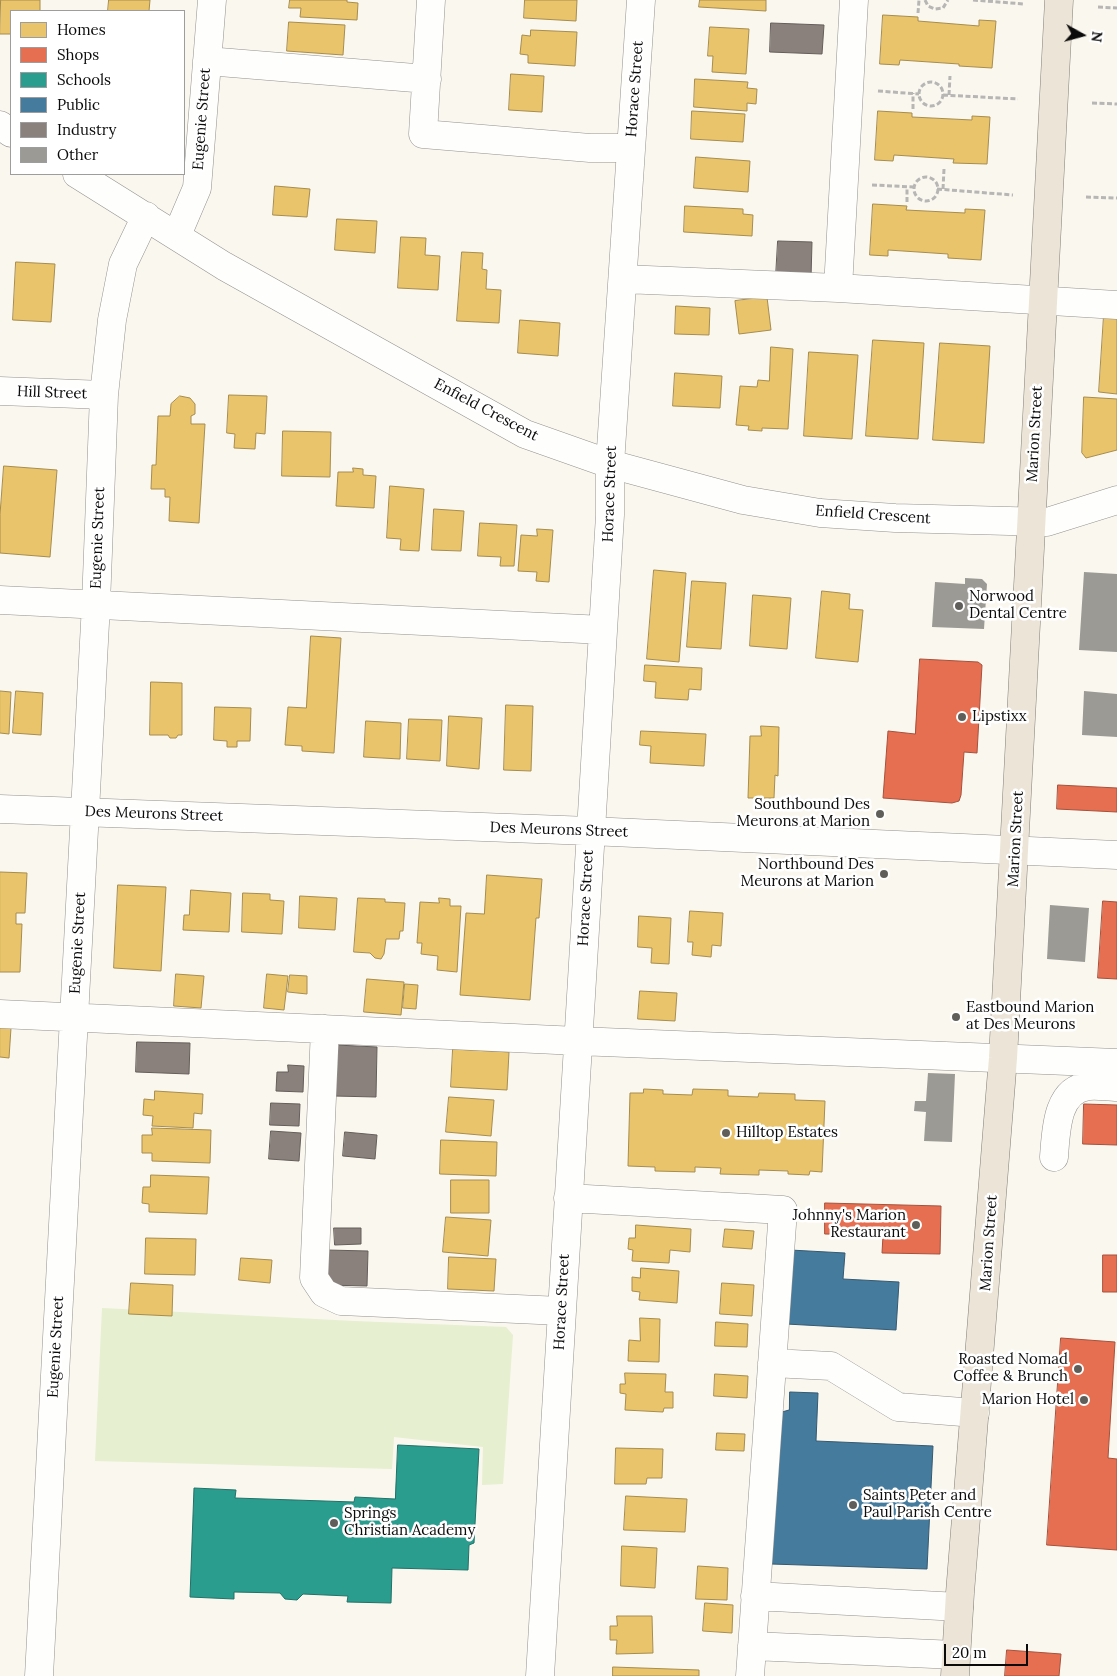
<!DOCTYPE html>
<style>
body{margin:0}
#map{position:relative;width:1117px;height:1676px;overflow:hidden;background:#faf7ef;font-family:Lora,serif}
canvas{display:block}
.legend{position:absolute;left:10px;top:10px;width:175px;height:165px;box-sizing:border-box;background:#fff;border:1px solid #9d9d9d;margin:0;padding:6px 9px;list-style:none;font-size:15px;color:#0b0b0b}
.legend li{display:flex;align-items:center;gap:10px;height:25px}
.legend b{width:25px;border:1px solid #9d9d9d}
.north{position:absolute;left:1057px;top:10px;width:50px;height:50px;-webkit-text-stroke:4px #fff;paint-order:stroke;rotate:97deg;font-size:14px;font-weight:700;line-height:20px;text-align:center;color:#0b0b0b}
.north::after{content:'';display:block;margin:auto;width:18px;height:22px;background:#0b0b0b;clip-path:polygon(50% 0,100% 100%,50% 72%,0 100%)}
.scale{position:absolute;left:944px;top:1644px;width:84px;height:22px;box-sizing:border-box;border:2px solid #0b0b0b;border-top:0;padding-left:6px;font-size:15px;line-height:18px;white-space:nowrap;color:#0b0b0b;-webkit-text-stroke:4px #fff;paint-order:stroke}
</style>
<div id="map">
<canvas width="1117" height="1676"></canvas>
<ul class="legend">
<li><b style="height:14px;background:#e9c46a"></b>Homes</li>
<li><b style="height:14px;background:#e76f51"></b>Shops</li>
<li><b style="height:14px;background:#2a9d8f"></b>Schools</li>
<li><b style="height:14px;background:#457b9d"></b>Public</li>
<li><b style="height:14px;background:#8a817c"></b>Industry</li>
<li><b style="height:14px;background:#9c9a95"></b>Other</li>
</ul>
<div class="north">N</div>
<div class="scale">20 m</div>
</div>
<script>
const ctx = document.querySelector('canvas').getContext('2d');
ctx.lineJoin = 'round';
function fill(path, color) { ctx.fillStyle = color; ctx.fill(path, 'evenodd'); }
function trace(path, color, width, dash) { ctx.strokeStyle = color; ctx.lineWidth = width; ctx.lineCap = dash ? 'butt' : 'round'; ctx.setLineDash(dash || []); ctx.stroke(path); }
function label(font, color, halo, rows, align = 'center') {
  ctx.font = font + ' Lora,serif'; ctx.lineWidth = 5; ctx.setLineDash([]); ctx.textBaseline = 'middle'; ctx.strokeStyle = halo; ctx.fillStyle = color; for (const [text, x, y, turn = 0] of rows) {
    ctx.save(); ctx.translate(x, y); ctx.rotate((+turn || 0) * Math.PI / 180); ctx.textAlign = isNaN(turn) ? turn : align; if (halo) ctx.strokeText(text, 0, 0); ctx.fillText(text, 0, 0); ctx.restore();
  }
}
const green = new Path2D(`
 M102,1308L354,1321L506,1327L513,1335L503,1484L482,1485L483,1447L394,1437L392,1469L95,1461Z`);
const homes = new Path2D(`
 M1,0H40V11H11V34H0Z
 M109,0H150L149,11H108Z
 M290,0H347V2L358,3L357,20L300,17L301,8H289Z
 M525,0H577L576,21L524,18Z
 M700,0H766V11L699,7Z
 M883,15L918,17V21L979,26V20L996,21L992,68L959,66V64L900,60L899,65L880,64Z
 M289,22L345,25L343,55L287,51Z
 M710,27L749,29L746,74L712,72L713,56H708Z
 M531,30L577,32L575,66L528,63V55L520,54L522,35L530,36Z
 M511,74L544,76L542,112L509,110Z
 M695,79L748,82L747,88L757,89L756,104L747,103V111L694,107Z
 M692,111L745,114L743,142L691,139Z
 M878,111L912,113V117L972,120V116L990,117L987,164L953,163L954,159L894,155L893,161L875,160Z
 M696,157L750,161L748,192L694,188Z
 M275,186L310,189L307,217L273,215Z
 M873,204L907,206L906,210L965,213V209L985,210L981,260L948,258V254L888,250V256L870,255Z
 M685,206L743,209V214L753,215L752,236L684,232Z
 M337,219L377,221L375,253L335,250Z
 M401,237L426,238L425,255L440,256L438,290L398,288Z
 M462,252L483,253L482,269L487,270L486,289L501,290L499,323L457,321Z
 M16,262L55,264L51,322L13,320Z
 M767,297L771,330L739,334L735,301Z
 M676,306L710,308L709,335L675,334Z
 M1104,315L1117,316V394L1099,392Z
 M520,320L560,323L558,356L518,353Z
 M873,340L924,343L918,439L866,436Z
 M940,343L990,346L984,443L933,440Z
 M771,347L793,349L788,429L762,428V431L748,430L749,426L736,425L740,386L757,387L758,380L769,381Z
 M809,352L858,355L852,439L804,436Z
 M675,373L722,376L720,408L673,406Z
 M229,395L267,396L265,434L256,433L255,449L234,448L235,434L227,433Z
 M180,396L190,398L195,404V414L191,416V424H205L199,523L169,521L170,497H165V489H151L152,465H156L158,416H170L171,404Z
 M1084,397L1117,399V450L1086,458L1082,453Z
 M283,431L331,432L330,477L282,476Z
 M4,466L57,470L50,557L0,553V515Z
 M353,468L363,469V475L376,476L374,508L336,506L338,472H353Z
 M390,486L424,489L419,551L400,550L401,539L387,538Z
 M434,509L464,511L461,551L432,550Z
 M480,523L517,525L514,566H500L501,557L478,556Z
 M537,529L553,530L549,582L536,581L537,572L518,571L521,535L537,536Z
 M654,570L686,573L679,662L647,659Z
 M692,581L726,583L721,649L687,647Z
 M822,591L850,594L849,609L863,610L858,662L816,658Z
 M753,595L791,598L787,649L750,646Z
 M311,636L341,638L334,753L302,751V746L285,745L288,707L306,708Z
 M645,665L702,668L701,690L689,689L688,700L655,698L656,682L644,681Z
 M151,682L182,683V735H178L176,738H170L168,735H150Z
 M0,691L11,692L9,734L0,733Z
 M16,691L43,693L41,735L13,733Z
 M506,705L533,706L531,771L504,770Z
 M215,707L251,708L250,741H237V747H227V741L214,740Z
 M449,716L482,718L479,769L447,766Z
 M409,719L442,720L440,761L407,759Z
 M366,721L401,723L400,759L364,757Z
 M761,726L779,727L778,776L775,775L774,798H748L750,736H761Z
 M641,731L706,734L704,766L650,763L651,746L640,745Z
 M0,872L27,873L25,913H16V924H22L20,972H0Z
 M487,875L542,879L539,918H536L530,1000L460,995L466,913L484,914Z
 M118,885L166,887L161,971L114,968Z
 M191,890L231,893L229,932L183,930L184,915H189Z
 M243,893L270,894V900L284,901L282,934L242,932Z
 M300,896L337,898L335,930L299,928Z
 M358,898L385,899V902L405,903L403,931H400L399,939H386L384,954L381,959L375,958L370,953L354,952Z
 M439,898L450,899V906H461L457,972L437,970L438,956L421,954L422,943H417L420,902L439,903Z
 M690,911L723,913L721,946L712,945L711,957L692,955L693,942H688Z
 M639,916L671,918L669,964L651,963L652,948L638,947Z
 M176,974L204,976L201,1008L174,1006Z
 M267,974L288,976L284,1010L264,1008Z
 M290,975L307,976V994L288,992Z
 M367,979L404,982L401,1015L364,1012Z
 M405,984L418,985L416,1009L403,1008Z
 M640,991L677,993L675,1021L638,1019Z
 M0,1027L11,1028L9,1058L0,1057Z
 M453,1049L509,1052L507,1090L451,1087Z
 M644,1089L663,1090V1094L692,1095L693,1089L728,1090V1096L758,1097L759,1093L795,1094V1100L825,1101L822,1172L810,1171L809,1175L788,1174V1171L759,1170V1175L720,1174L721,1168L695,1167V1172L655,1171V1167L628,1166L630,1093H643Z
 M155,1091L203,1094L202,1114L194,1113L193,1128L152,1126L153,1116L143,1115L144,1099L154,1100Z
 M449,1097L494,1100L491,1136L446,1132Z
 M152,1128L211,1130L210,1163L152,1161V1153H142V1135H152Z
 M441,1140L497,1142L496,1176L440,1174Z
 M151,1175L209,1177L207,1214L149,1212V1204L142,1203L143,1187H150Z
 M451,1180H489V1213H451Z
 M446,1217L491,1220L488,1256L443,1252Z
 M636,1225L691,1229L690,1252L670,1250L669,1263L632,1261L633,1250L628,1249L629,1238H635Z
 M725,1229L754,1231L752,1249L723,1247Z
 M146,1238L196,1239L195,1275L145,1274Z
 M449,1257L496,1259L494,1291L448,1289Z
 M241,1258L272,1260L270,1283L239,1280Z
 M641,1268L679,1271L677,1303L639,1300L640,1292L632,1291V1277L640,1278Z
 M131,1283L173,1285L172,1316L129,1314Z
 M722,1283L754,1285L752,1316L720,1314Z
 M640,1318L660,1319L659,1362L628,1361L629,1340L640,1341Z
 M716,1322L748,1324L747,1347L715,1346Z
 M625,1373L666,1374L665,1392H673V1408H664L663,1412L625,1410L626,1394L620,1393V1384H625Z
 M715,1374L748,1376L747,1398L714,1396Z
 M717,1433L745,1434L744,1451L716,1450Z
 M616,1448L663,1449L662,1478H647L646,1484H615Z
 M626,1496L687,1499L685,1532L624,1530Z
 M622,1546L657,1548L655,1588L621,1586Z
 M698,1566L728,1568L727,1600L696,1599Z
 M705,1603L733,1605L732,1633L703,1631Z
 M617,1616H652L653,1653L616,1654L617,1640H610V1626H617Z
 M613,1667L699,1670V1676H613Z`);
const shops = new Path2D(`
 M920,659L978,662L982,665L977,753L964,752L961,795L959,801L952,803L883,798L888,731L915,734Z
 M1058,785L1117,788V812L1057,809Z
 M1103,901L1117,902V979L1098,978Z
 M1084,1104L1117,1105V1145L1083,1144Z
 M825,1203L941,1206L940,1254L882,1253L883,1235L825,1234Z
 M1103,1255H1117V1292H1103Z
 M1061,1338L1115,1342L1108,1458L1117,1459V1550L1047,1545Z
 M1007,1650L1061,1654L1059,1676H1005Z`);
const schools = new Path2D(`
 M398,1445L479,1449L474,1543L469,1545L468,1570L392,1568L391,1603L347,1602L348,1596L303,1594L297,1600L285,1599L280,1593L234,1592V1599L190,1597L194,1488L236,1490L235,1498L354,1502L355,1497L395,1499Z`);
const public = new Path2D(`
 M790,1250L845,1253L843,1279L899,1282L896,1330L786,1324Z
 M790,1392L818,1393L816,1441L933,1446L927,1569L771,1564L782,1412L789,1410Z`);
const industry = new Path2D(`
 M771,23L824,25L822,54L770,52Z
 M778,241L812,242L811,278L776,276Z
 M137,1042L190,1043L189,1074L136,1072Z
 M336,1045L377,1047L376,1097L334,1096Z
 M288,1065L304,1066L303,1092L276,1091L277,1072H288Z
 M271,1103L300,1104L299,1126L270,1125Z
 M271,1131L301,1133L299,1161L269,1159Z
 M345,1132L377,1135L375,1159L343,1156Z
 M334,1228H361V1244L335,1245Z
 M327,1250L368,1251L367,1286L326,1285Z`);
const building = new Path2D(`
 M1084,572L1117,574V652L1079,650Z
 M965,578L982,579L987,584L984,629L932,627L935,582L965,584Z
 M1084,691L1117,694V737L1082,735Z
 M1050,905L1089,908L1085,962L1047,959Z
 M928,1073L955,1074L952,1142L924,1141L926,1112L914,1111L915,1101H926Z`);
const path = new Path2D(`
 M925,0L928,6L935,9L943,8L948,0
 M973,0L1024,4
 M1098,7L1117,8
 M918,13L919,0
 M919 94a12 12 0 1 1 24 0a12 12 0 1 1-24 0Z
 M878,91L919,94
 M943,95L1018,99
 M949,95L950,76
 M1092,103L1117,104
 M913,109V93
 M914 189a12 12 0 1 1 24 0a12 12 0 1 1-24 0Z
 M872,185L914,187
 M937,189L1013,195
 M943,189L944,169
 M1086,197L1117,198
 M907,202V187`);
const minor = new Path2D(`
 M431,0L423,134L590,148H631
 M207,61L427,79
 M0,125L11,133
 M77,174L224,266L525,434L610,464L743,500L820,513L895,518L1047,522L1117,500
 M177,235L197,188L212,0
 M623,279L838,288L1117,305
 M838,288L854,0
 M0,391L104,395
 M0,600L603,630
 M0,809L590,831L1117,855
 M0,1014L578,1041L1117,1063
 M325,1029L314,1278L324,1293L341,1301L561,1311
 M1054,1157C1056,1132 1056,1089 1089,1086C1098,1085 1108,1087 1117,1087
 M568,1198L783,1210L750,1676
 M772,1363L831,1366L898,1407L975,1413
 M755,1596L959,1607
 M752,1646L956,1655
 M39,1676L96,604L104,395L112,320L123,264L146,216
 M540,1676L610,515V464L641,0`);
const major = new Path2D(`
 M955,1676L960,1593L1003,1058L1059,0`);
const markers = [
 [959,606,5,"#5f5e5b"],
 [962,717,5,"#5f5e5b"],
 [880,814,5,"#5f5e5b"],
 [884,874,5,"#5f5e5b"],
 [956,1017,5,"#5f5e5b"],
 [726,1133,5,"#5f5e5b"],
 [916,1225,5,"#5f5e5b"],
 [1078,1369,5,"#5f5e5b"],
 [1084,1400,5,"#5f5e5b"],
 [853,1505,5,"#5f5e5b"],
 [334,1523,5,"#5f5e5b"]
];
const streetNames = [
 ["Horace Street",635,89,-86],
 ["Eugenie Street",202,119,-86],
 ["Hill Street",52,393,2],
 ["Enfield Crescent",486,410,28],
 ["Marion Street",1035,434,-87],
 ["Horace Street",610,494,-88],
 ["Enfield Crescent",873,515,4],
 ["Eugenie Street",98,538,-88],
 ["Des Meurons Street",154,814,2],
 ["Des Meurons Street",559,830,2],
 ["Marion Street",1016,839,-87],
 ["Horace Street",586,898,-87],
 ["Eugenie Street",78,943,-87],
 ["Marion Street",989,1243,-86],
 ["Horace Street",562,1302,-87],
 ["Eugenie Street",56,1347,-87]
];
const poiNames = [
 ["Norwood",969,597],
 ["Dental Centre",969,614],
 ["Lipstixx",972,717],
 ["Southbound Des",870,805,"right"],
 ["Meurons at Marion",870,822,"right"],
 ["Northbound Des",874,865,"right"],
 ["Meurons at Marion",874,882,"right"],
 ["Eastbound Marion",966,1008],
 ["at Des Meurons",966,1025],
 ["Hilltop Estates",736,1133],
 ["Johnny's Marion",906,1216,"right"],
 ["Restaurant",906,1233,"right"],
 ["Roasted Nomad",1068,1360,"right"],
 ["Coffee & Brunch",1068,1377,"right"],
 ["Marion Hotel",1074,1400,"right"],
 ["Saints Peter and",863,1496],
 ["Paul Parish Centre",863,1513],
 ["Springs",344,1514],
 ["Christian Academy",344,1531]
];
fill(green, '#e6efcf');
fill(homes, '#e9c46a');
trace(homes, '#a68c4e', 1);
fill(shops, '#e76f51');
trace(shops, '#a5513c', 1);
fill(schools, '#2a9d8f');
trace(schools, '#217167', 1);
fill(public, '#457b9d');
trace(public, '#345971', 1);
fill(industry, '#8a817c');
trace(industry, '#645e5a', 1);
fill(building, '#9c9a95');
trace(minor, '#93918e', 29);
trace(major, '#807f7b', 29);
trace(path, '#b7b6b5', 3, [5, 2.5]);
trace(minor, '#fefefd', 28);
trace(major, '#ece5d7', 28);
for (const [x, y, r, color] of markers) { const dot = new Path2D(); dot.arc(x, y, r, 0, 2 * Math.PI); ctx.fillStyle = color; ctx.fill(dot); trace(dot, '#fff', 2); }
label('15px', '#0b0b0b', '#fff', streetNames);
label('15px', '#0b0b0b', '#fff', poiNames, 'left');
</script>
